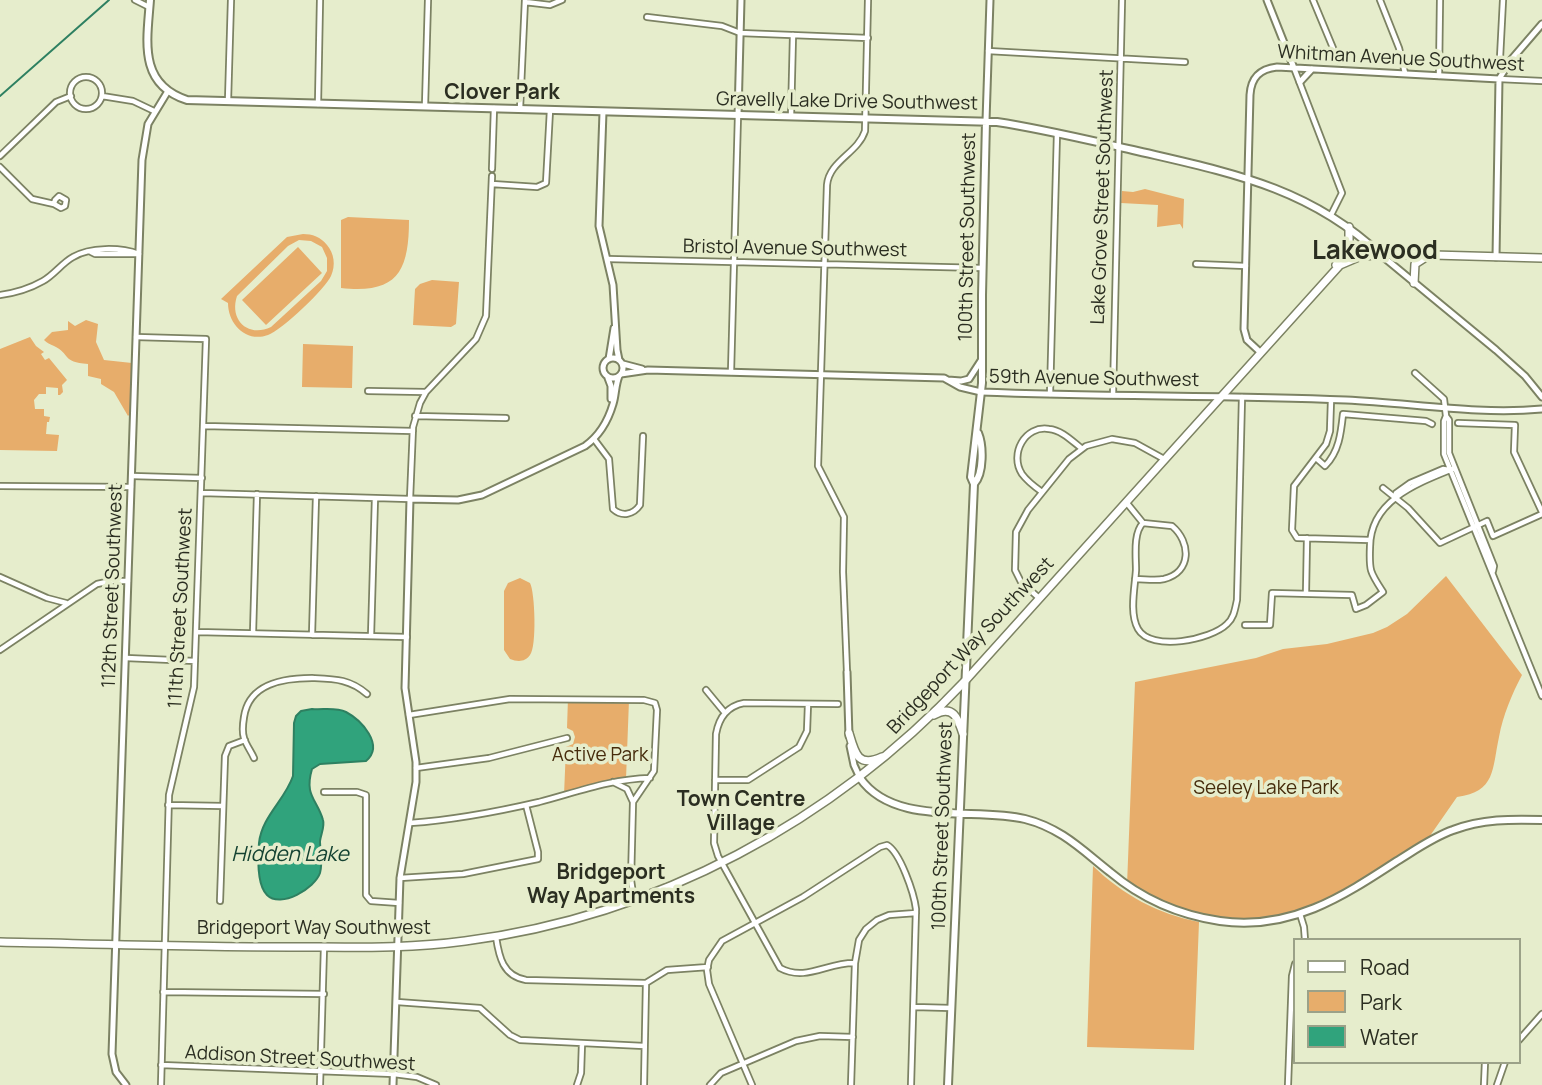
<!DOCTYPE html>
<style>
body{margin:0}
#map{position:relative;width:1542px;height:1085px;overflow:hidden;background:#e6edcc;font-family:Manrope,sans-serif}
canvas{display:block}
.legend{position:absolute;left:1293px;top:938px;width:228px;height:126px;box-sizing:border-box;background:#e6edcc;border:2px solid #9ba188;margin:0;padding:9px 12px;list-style:none;font-size:21px;color:#2b2e21}
.legend li{display:flex;align-items:center;gap:14px;height:35px}
.legend b{width:35px;border:2px solid #9ba188}
</style>
<div id="map">
<canvas width="1542" height="1085"></canvas>
<ul class="legend">
<li><b style="height:9px;background:#fff"></b>Road</li>
<li><b style="height:19px;background:#e7ad6b"></b>Park</li>
<li><b style="height:19px;background:#30a37c"></b>Water</li>
</ul>
</div>
<script>
const ctx = document.querySelector('canvas').getContext('2d');
ctx.lineJoin = 'round';
function fill(path, color) { ctx.fillStyle = color; ctx.fill(path, 'evenodd'); }
function trace(path, color, width, dash) { ctx.strokeStyle = color; ctx.lineWidth = width; ctx.lineCap = dash ? 'butt' : 'round'; ctx.setLineDash(dash || []); ctx.stroke(path); }
function label(font, color, halo, rows, align = 'center') {
  ctx.font = font + ' Manrope,sans-serif'; ctx.lineWidth = 7; ctx.setLineDash([]); ctx.textBaseline = 'middle'; ctx.strokeStyle = halo; ctx.fillStyle = color; for (const [text, x, y, turn = 0] of rows) {
    ctx.save(); ctx.translate(x, y); ctx.rotate((+turn || 0) * Math.PI / 180); ctx.textAlign = isNaN(turn) ? turn : align; if (halo) ctx.strokeText(text, 0, 0); ctx.fillText(text, 0, 0); ctx.restore();
  }
}
const green = new Path2D(`
 M1145,189L1184,199L1183,229L1180,224L1157,227L1158,205L1121,203L1122,191L1133,192Z
 M348,217L409,220C409,272 397,294 341,288V220Z
 M303,234C312,234 321,237 327,245C334,253 336,265 331,276C326,288 281,331 268,335C246,343 228,324 228,303L221,299L287,237ZM299,240L311,241L322,247L327,258V271L321,281L271,327C248,338 229,320 237,296L288,246Z
 M298,247L322,273L266,325L242,300Z
 M432,280L459,282L456,324L451,327L413,325L415,289L420,284Z
 M86,320L98,324L96,342L104,360L132,363L130,414L128,416L114,392L101,384V379L88,376V364C61,362 71,354 54,346C50,344 47,343 44,340L52,332L68,330V321L75,326Z
 M30,337L36,346L44,352L41,354L45,360L49,358L67,380L62,385L63,392L60,395H58V388L46,387V394H39L34,400L35,409H44V416L50,417L49,422H47L46,434L59,435L57,451L0,450V349Z
 M303,344L353,346L352,388L302,387Z
 M1446,576L1522,675C1512,694 1503,715 1499,737C1492,769 1496,792 1457,797L1425,843L1347,894L1300,914L1242,922L1185,914L1127,885L1135,682L1256,658L1283,649L1327,644L1373,633L1387,627L1407,614Z
 M520,578L530,583C535,592 537,647 530,655C525,662 518,662 510,659L504,650V591L508,583Z
 M568,698L629,700L626,779L564,795L566,747L573,744L575,737L573,731L567,728Z
 M1093,866C1123,895 1158,914 1199,922L1194,1050L1087,1047Z`);
const water = new Path2D(`
 M312,709C323,710 336,707 346,712C361,720 385,745 366,761L320,764L312,769C304,796 317,799 323,820C325,826 321,834 320,841C320,851 323,862 320,873C315,888 281,909 267,895C257,885 258,856 259,843C262,816 285,800 293,776L294,723L296,716L301,711Z`);
const stream = new Path2D(`
 M0,96L109,0`);
const minor = new Path2D(`
 M135,0L149,7
 M1313,0L1338,60
 M1380,0L1399,48L1405,73
 M525,2L550,5L562,0
 M647,17L722,26L740,33L868,38
 M988,51L1185,62
 M1500,58L1503,0
 M1294,68L1342,193L1331,215
 M1439,76L1440,0
 M70 93a16 16 0 1 1 32 0a16 16 0 1 1-32 0Z
 M1499,79L1542,81
 M102,96L133,101L154,111
 M228,101L231,0
 M318,104L320,0
 M425,106L428,0
 M520,109L525,0
 M791,116L793,35
 M0,156L56,102L71,96
 M0,167L32,199L54,204L61,208L65,206L66,200L59,196L55,200L54,204
 M492,169L494,108
 M492,184L537,187L546,183L550,110
 M91,252L95,254H138
 M608,259L982,268
 M1196,264L1246,266
 M0,295C15,293 29,289 43,281C54,275 62,263 73,257C90,247 120,247 139,254
 M136,337L206,339L194,687L169,795L161,1085
 M731,372L738,115
 M1415,373L1444,399L1446,416L1449,420V453L1494,566L1493,571
 M368,391L425,392
 M1050,394L1057,133
 M1113,395L1122,0
 M1331,400L1330,431L1326,444L1294,486L1292,530L1297,538L1370,540
 M415,416L506,418
 M1446,416L1444,421V454L1542,696
 M1458,423L1515,425L1514,452L1542,512
 M204,426L413,431
 M594,439L609,459L613,509C622,517 633,515 640,505L643,436
 M1316,458L1325,466C1339,452 1341,433 1343,414L1426,421L1432,424
 M132,476L202,478
 M0,486L131,487
 M1383,488L1408,508L1440,543L1487,521L1493,536L1542,514
 M1042,492C1035,487 1027,481 1022,474C1009,454 1025,425 1049,429C1061,430 1071,440 1081,448
 M202,493L410,499L413,427L420,403L426,392L476,339L486,316L492,176
 M1395,498L1396,493L1410,483L1443,469L1449,470
 M1126,502L1143,523
 M1143,523C1133,533 1136,556 1136,570C1135,587 1129,613 1138,629C1151,652 1211,640 1227,624C1234,618 1235,609 1237,600L1242,397
 M0,577L47,598L66,603
 M1135,579C1145,579 1155,581 1164,579C1192,572 1191,542 1172,526L1143,523
 M1306,593L1307,538
 M1039,598L1021,582L1015,570L1016,532L1028,510L1069,459L1086,446L1112,439L1135,443L1164,459
 M1245,625H1270L1272,593L1352,595L1356,609L1366,605L1383,592C1370,572 1369,571 1370,547C1370,500 1418,483 1455,468
 M197,632L407,637
 M253,633L257,494
 M312,635L316,496
 M371,636L375,498
 M0,650L97,584L111,581H128
 M126,658L195,661
 M847,672L843,572L844,517L818,466L827,185C829,161 858,153 865,131L868,0
 M706,690L725,713
 M838,704L744,703C728,706 719,717 716,734L714,843L718,856L780,968C806,982 828,962 855,963
 M409,715L510,699L644,700L655,703L657,710L654,771L633,802L631,880L634,900
 M254,758C251,751 246,745 244,738C242,732 243,723 244,717C249,683 284,678 312,678C335,679 350,679 367,694
 M416,768L489,758L567,738
 M715,780H748L799,747L807,731L808,704
 M613,782L627,789L633,802
 M324,792H357L366,795V895L371,901L399,903
 M168,805L223,806
 M410,823C453,820 496,812 539,802C577,792 611,779 650,778
 M400,878L463,874L538,859V852L526,805
 M220,901L225,756L229,746L245,740
 M1300,914L1304,927L1305,940
 M496,937C499,957 503,976 526,980L646,983L667,970L708,967
 M163,992L324,994
 M397,1002L480,1008L510,1035L520,1040L644,1046
 M914,1007L951,1008
 M1519,1040L1542,1014
 M161,1065L394,1074L417,1077L436,1085
 M320,1085L324,947
 M577,1085L581,1073L582,1043
 M644,1085L646,983
 M710,1085L721,1073L796,1041L820,1036L853,1037
 M752,1085L709,984L707,970L709,960L722,941L803,897L880,847L887,845C900,852 914,893 916,909L911,1085
 M851,1085L855,963L859,940L866,929L877,920L889,915L916,913
 M1288,1085L1292,976L1295,964
 M1484,1085L1485,1062
 M1497,1085L1505,1062`);
const tertiary = new Path2D(`
 M1267,0L1294,68
 M1300,82L1312,69
 M603,112L599,226L613,285L617,350L619,360
 M738,115L741,0
 M986,121L990,0
 M1381,255L1496,350L1525,376L1542,397
 M1496,257L1499,79L1511,60L1542,24
 M1260,352L1247,340L1244,329L1250,95C1251,77 1260,69 1277,67L1499,79
 M603 368a10 10 0 1 1 20 0a10 10 0 1 1-20 0Z
 M609,359L614,328
 M623,364L642,369
 M621,374L648,370L944,378L960,387L981,392C1103,397 1225,395 1346,400C1412,403 1477,415 1542,409
 M608,378L611,386V399
 M948,380L961,381L969,379L982,359
 M847,672L849,736
 M850,746L854,765L860,778
 M126,1085L116,1072L112,1054L142,160L148,124L168,91
 M393,1085L400,878L416,782V762L405,688L410,499L458,500L482,495L585,446C599,436 608,421 613,404C616,395 615,386 619,376`);
const secondary = new Path2D(`
 M150,0C147,41 138,84 187,100L997,122C1043,129 1088,140 1133,150C1227,172 1308,186 1381,255
 M974,484C984,473 983,445 978,433
 M860,778C894,827 976,807 1025,819C1061,828 1082,850 1110,872C1142,899 1179,915 1220,921C1290,931 1342,897 1397,861C1415,850 1433,837 1453,830C1482,819 1511,819 1542,820
 M948,1085L974,484L971,477L982,383V295L986,121`);
const primary = new Path2D(`
 M1336,265L1349,245V227
 M1414,283L1415,264L1429,255
 M934,715C953,704 958,718 963,734
 M849,733C855,754 858,768 882,757
 M0,942C97,944 194,947 291,947C349,947 407,949 465,941C658,916 832,822 965,681L1340,265L1361,256L1397,254L1542,258`);
const streetNames = [
 ["Whitman Avenue Southwest",1401,59,3],
 ["Gravelly Lake Drive Southwest",847,102,1],
 ["Lake Grove Street Southwest",1103,197,-88],
 ["100th Street Southwest",968,237,-89],
 ["Bristol Avenue Southwest",795,249,1],
 ["59th Avenue Southwest",1094,379,1],
 ["112th Street Southwest",113,586,-88],
 ["111th Street Southwest",181,608,-87],
 ["Bridgeport Way Southwest",971,646,-47],
 ["100th Street Southwest",943,826,-88],
 ["Bridgeport Way Southwest",314,929],
 ["Addison Street Southwest",300,1059,3]
];
const parkNames = [
 ["Active Park",600,756],
 ["Seeley Lake Park",1266,789]
];
const neighbourhoodNames = [
 ["Clover Park",502,93],
 ["Town Centre",741,800],
 ["Village",741,824],
 ["Bridgeport",611,873],
 ["Way Apartments",611,897]
];
const waterNames = [
 ["Hidden Lake",290,855]
];
const districtNames = [
 ["Lakewood",1375,252]
];
fill(green, '#e7ad6b');
fill(water, '#30a37c');
trace(water, '#2e8061', 2);
trace(stream, '#2e8061', 2);
trace(minor, '#7c8263', 8);
trace(tertiary, '#7c8263', 9);
trace(secondary, '#7c8263', 10);
trace(primary, '#7c8263', 10);
trace(minor, '#fff', 4.5);
trace(tertiary, '#fff', 5);
trace(secondary, '#fff', 6);
trace(primary, '#fff', 7);
label('19px', '#2b2e21', '#e6edcc', streetNames);
label('19px', '#462c0c', '#e6edcc', parkNames);
label('bold 21px', '#2b2e21', '#e6edcc', neighbourhoodNames);
label('italic 21px', '#144332', '#e6edcc', waterNames);
label('bold 26px', '#2b2e21', '#e6edcc', districtNames);
</script>
